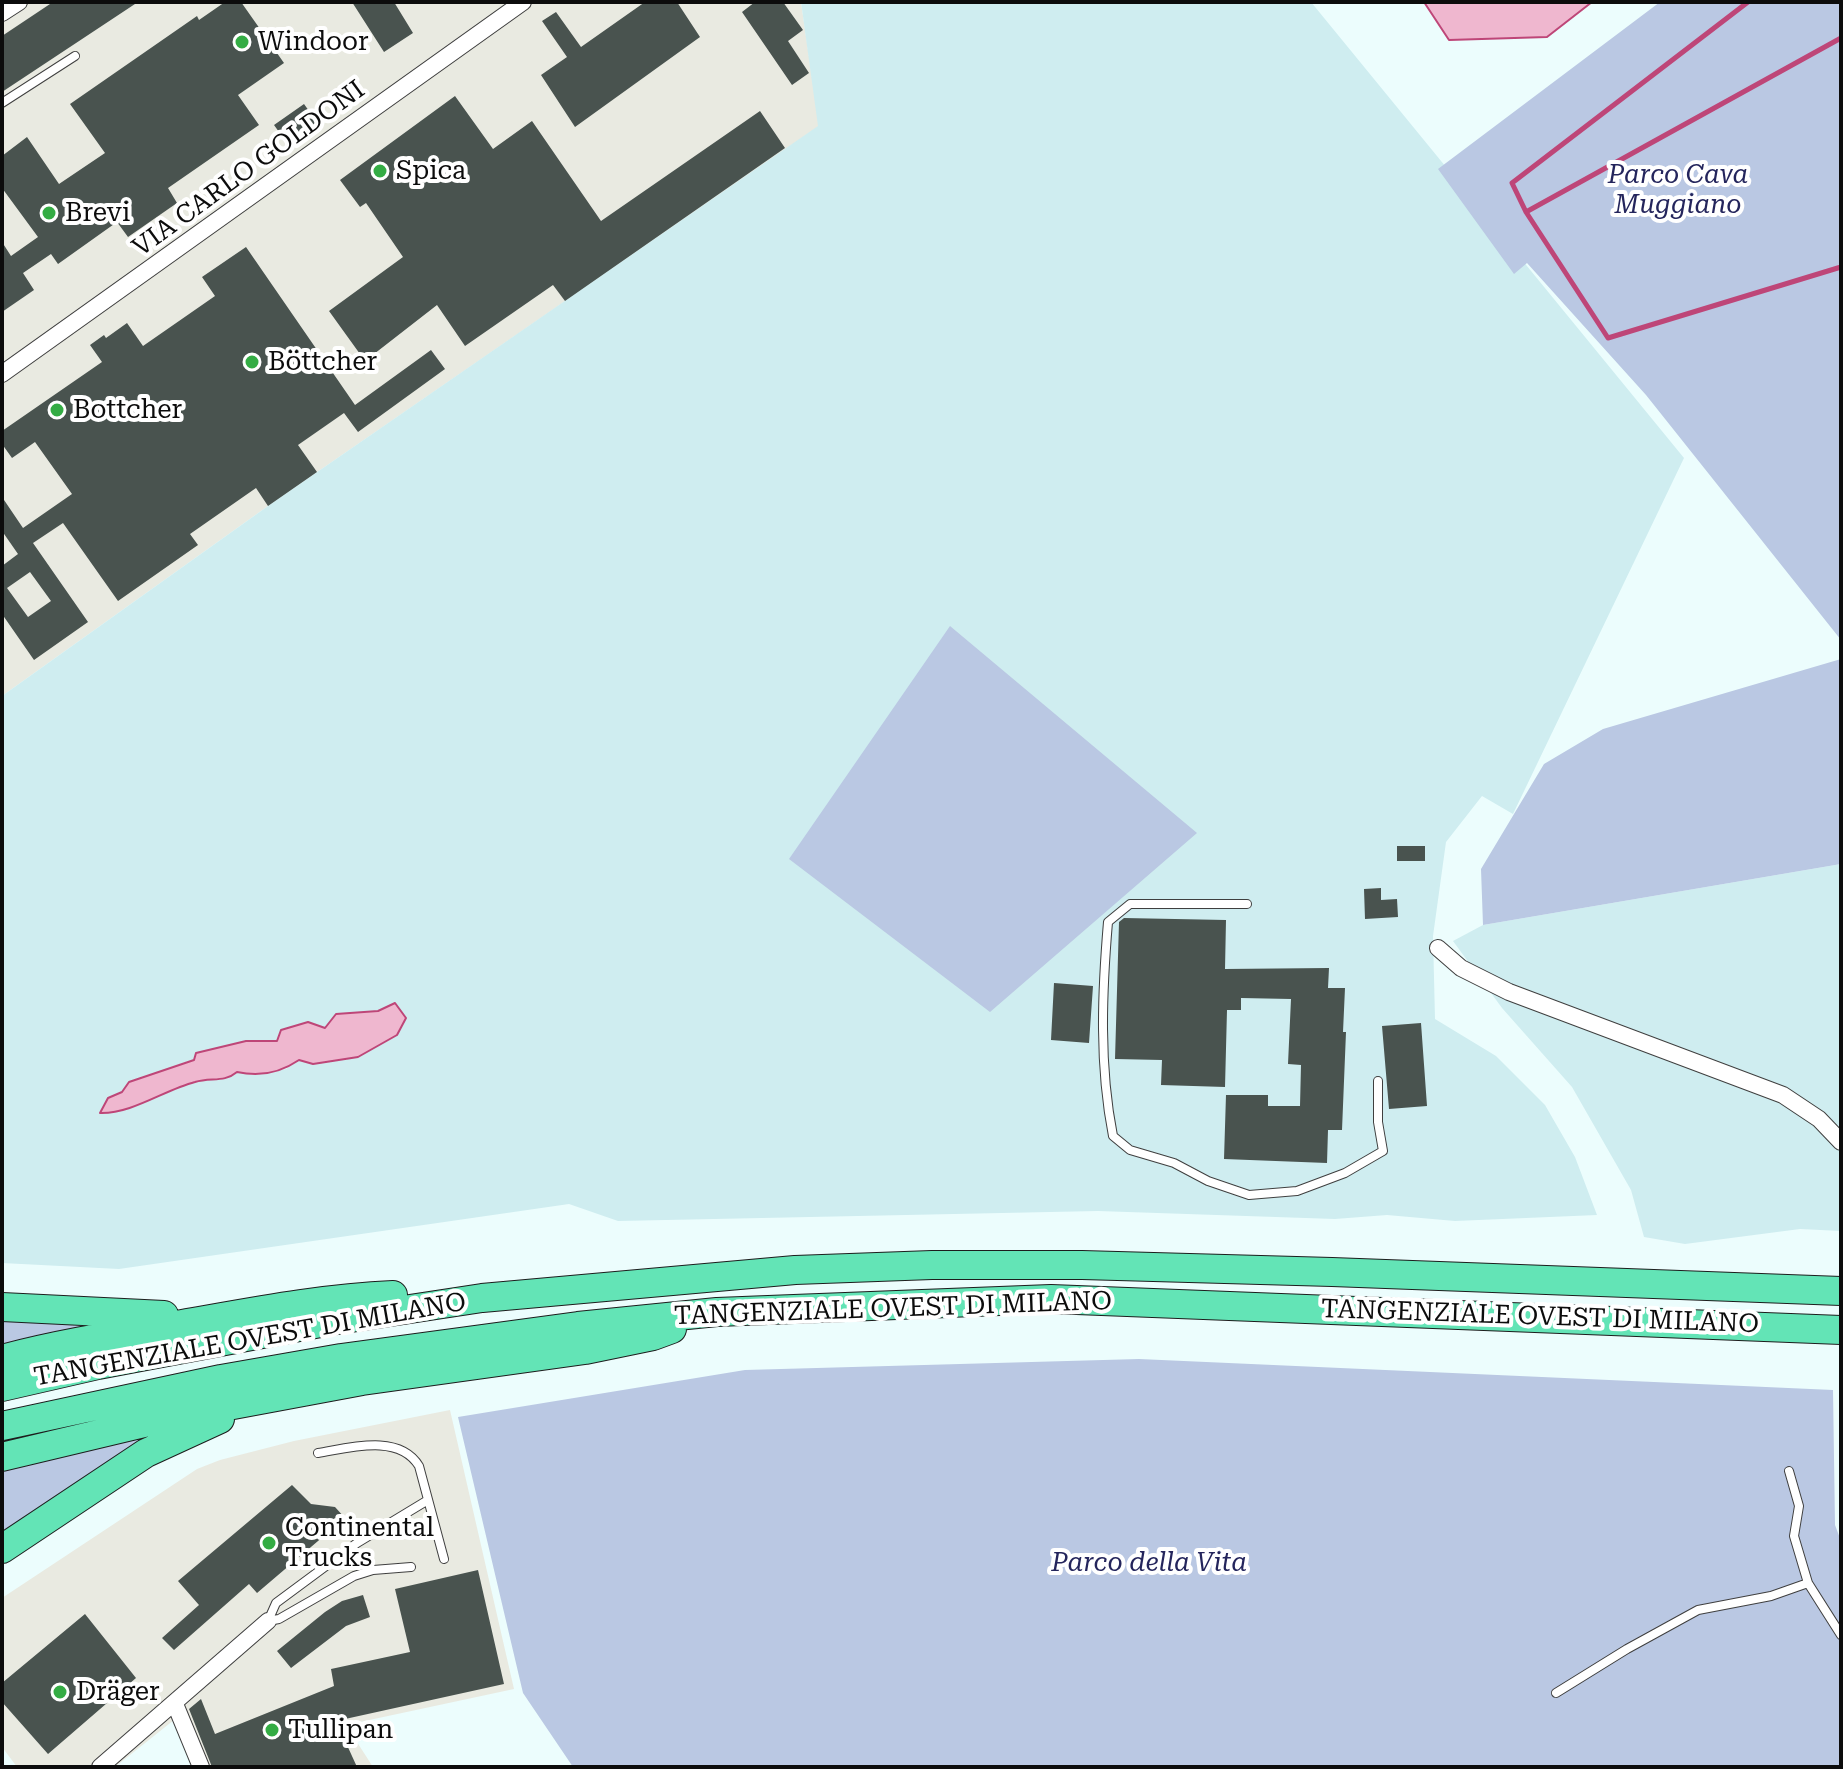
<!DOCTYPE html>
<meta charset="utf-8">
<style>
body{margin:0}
#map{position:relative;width:1843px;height:1769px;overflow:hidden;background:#ecfdfd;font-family:"Roboto Serif",serif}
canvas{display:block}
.frame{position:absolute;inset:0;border:4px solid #0c0c0c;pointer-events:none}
</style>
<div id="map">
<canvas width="1843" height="1769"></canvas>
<div class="frame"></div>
</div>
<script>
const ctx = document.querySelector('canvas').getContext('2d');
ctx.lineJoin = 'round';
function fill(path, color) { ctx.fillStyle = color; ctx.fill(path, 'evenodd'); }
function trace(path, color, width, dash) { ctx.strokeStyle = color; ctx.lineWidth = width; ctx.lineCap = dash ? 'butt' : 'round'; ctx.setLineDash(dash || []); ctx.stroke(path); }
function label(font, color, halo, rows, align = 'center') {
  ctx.font = font + ' "Roboto Serif",serif'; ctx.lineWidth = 8; ctx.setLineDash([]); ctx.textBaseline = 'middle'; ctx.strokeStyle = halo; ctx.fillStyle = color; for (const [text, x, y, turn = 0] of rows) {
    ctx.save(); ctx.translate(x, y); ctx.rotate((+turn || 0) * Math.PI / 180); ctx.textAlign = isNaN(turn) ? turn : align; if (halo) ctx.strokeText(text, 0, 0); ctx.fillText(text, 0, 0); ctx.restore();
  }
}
const industrial = new Path2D(`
 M2,2H801L819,126L268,506L2,696Z
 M450,1410L514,1689L346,1725L373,1767H207L184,1712L115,1767H17L2,1747V1598L197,1469L220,1460L294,1441Z`);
const farmland = new Path2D(`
 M801,2H1311L1684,458L1513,814L1482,796L1446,842L1433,936L1435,1019L1496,1056L1545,1105L1575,1157L1597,1215L1455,1221L1387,1215L1335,1219L1098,1211L618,1221L569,1204L119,1269L2,1263V696L268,506L818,126ZM395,1004L373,1048L358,1057L313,1064L299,1060L286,1069L254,1075L237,1072L180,1086L114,1113H101L108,1098L122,1092L129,1082L246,1041H277L325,1028L336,1014L378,1011Z
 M1841,864V1231L1800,1229L1685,1244L1644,1237L1631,1190L1572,1087L1502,1008L1453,941L1483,925Z`);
const green = new Path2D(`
 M1660,2H1841V640L1646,395L1527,263L1514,274L1438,169Z
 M950,626L1197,833L990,1012L789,859Z
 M1841,659V864L1483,925L1481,869L1544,764L1603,729Z
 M2,1313L87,1322L88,1326L2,1354Z
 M1139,1359L1833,1390L1835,1525L1841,1541V1767H573L523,1693L458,1417L745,1370Z
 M158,1432L2,1543V1464Z`);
const water = new Path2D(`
 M1424,2H1592L1547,37L1449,40Z
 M395,1003L406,1018L397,1035L358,1057L313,1064L299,1060C280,1073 259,1077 237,1072C224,1083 211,1077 195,1082C164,1090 132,1114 100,1113L108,1098L122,1092L129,1082L194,1060L196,1053L246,1041H277L281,1030L308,1022L325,1028L336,1014L378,1011Z`);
const stream = new Path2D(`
 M1748,2L1512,183L1526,212L1608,338L1841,267
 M1526,212L1841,38`);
const building = new Path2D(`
 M53,2H138L2,92V36Z
 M225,2H241L284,63L238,95L259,125L168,188L177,203L128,237L117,222L58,264L51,254L23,273L34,290L2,312V242L11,256L38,237L2,188V156L27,137L59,184L105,153L70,104L197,16L199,20Z
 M352,2H394L413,33L384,52Z
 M645,2H677L700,37L575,127L541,75L567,57L542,21L556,12L581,47Z
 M755,2H783L803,30L788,41L809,73L792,85L742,12Z
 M455,96L493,149L532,121L601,221L760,111L785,148L565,301L553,285L465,346L437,305L365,361L329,311L403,257L366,203L360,207L340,180Z
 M304,104L319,125L289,146L274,125Z
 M246,247L355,405L431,350L445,369L358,432L344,413L298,445L317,472L268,506L256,488L190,534L198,545L118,601L63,523L33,543L88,622L34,660L2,614V566L18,554L2,531V497L23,528L72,494L35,442L12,458L2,444V431L102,362L90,345L104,335L106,338L127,323L143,346L215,296L202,277ZM30,572L51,601L28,617L7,588Z
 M1397,846H1425V861H1397Z
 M1381,888V900L1397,899L1398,917L1365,919L1364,889Z
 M1124,918L1226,920L1225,969L1329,968L1328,988H1345L1343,1032H1346L1342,1130H1328L1327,1163L1224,1159L1226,1095H1268V1106H1300L1301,1065L1288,1064L1291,999L1241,998V1010H1227L1225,1087L1161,1085L1162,1060L1115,1059L1119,922Z
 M1054,983L1093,986L1089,1043L1051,1040Z
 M1421,1023L1427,1106L1389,1109L1382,1026Z
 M292,1485L311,1504L335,1507L345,1518L257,1593L249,1584L174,1650L162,1638L199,1605L178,1581Z
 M478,1570L504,1684L336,1721L357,1767H212L189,1709L201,1699L215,1734L334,1686L331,1669L410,1652L395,1589Z
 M363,1595L370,1617L346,1626L291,1668L277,1651L325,1612L342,1601Z
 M85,1614L136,1678L48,1754L2,1702V1683Z`);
const service = new Path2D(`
 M2,103L75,56
 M1247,904H1130L1108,922C1102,993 1099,1065 1113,1136L1130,1150L1174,1163L1208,1181L1249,1195L1297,1191L1345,1173L1383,1151L1378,1122V1081
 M318,1453C349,1448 399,1433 419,1466L444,1559
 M1789,1471L1799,1506L1794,1536L1808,1583L1841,1635
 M411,1567L373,1570L354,1576L279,1619L268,1621L276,1603L357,1543L428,1500
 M1556,1693L1627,1649L1698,1610L1771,1596L1808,1583`);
const minor = new Path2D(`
 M2,13L19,2
 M2,374L523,2
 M1438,948L1461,968L1509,992L1783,1095L1819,1119L1841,1142
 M175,1704L201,1767
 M100,1767L268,1621`);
const motorway = new Path2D(`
 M2,1307L164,1315
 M2,1359C61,1343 122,1334 182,1324C251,1312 322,1298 393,1295
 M2,1387L98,1365L331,1321L482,1298L795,1270L932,1265H1082L1332,1272L1841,1291
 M2,1426L221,1379L341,1358L578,1326L717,1312L1051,1299L1841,1330
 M2,1457L174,1416L362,1381L585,1350L653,1336L672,1329
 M2,1549L146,1453L220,1419`);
const markers = [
 [242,42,8,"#34ac44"],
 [380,171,8,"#34ac44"],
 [49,213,8,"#34ac44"],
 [252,362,8,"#34ac44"],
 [57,410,8,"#34ac44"],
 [269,1543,8,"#34ac44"],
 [60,1692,8,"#34ac44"],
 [272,1730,8,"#34ac44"]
];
const poiNames = [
 ["Windoor",258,42],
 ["Spica",396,171],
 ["Brevi",65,213],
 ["Böttcher",268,362],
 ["Bottcher",73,410],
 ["Continental",285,1528],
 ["Trucks",285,1558],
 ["Dräger",76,1692],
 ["Tullipan",288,1730]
];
const streetNames = [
 ["VIA CARLO GOLDONI",249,169,-36],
 ["TANGENZIALE OVEST DI MILANO",893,1309,-2],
 ["TANGENZIALE OVEST DI MILANO",1540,1317,2],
 ["TANGENZIALE OVEST DI MILANO",250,1340,-10]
];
const parkNames = [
 ["Parco Cava",1678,175],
 ["Muggiano",1678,205],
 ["Parco della Vita",1149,1563]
];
fill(industrial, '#e9eae1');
fill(farmland, '#cfedf0');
fill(green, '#bac8e3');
fill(water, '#efb7cf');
trace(water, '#be4678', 2);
trace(stream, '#be4678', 5);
fill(building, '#49534f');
trace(service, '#3f3f3f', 10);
trace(minor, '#3f3f3f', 18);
trace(motorway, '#1d1d1d', 30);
trace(service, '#fff', 8);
trace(minor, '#fff', 16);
trace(motorway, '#63e4b6', 28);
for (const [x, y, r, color] of markers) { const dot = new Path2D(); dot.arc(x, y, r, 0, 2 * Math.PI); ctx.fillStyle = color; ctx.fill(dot); trace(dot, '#fff', 3); }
label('26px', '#0c0c0c', '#fff', poiNames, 'left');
label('26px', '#0c0c0c', '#fff', streetNames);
label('italic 26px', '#24255c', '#fff', parkNames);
</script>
